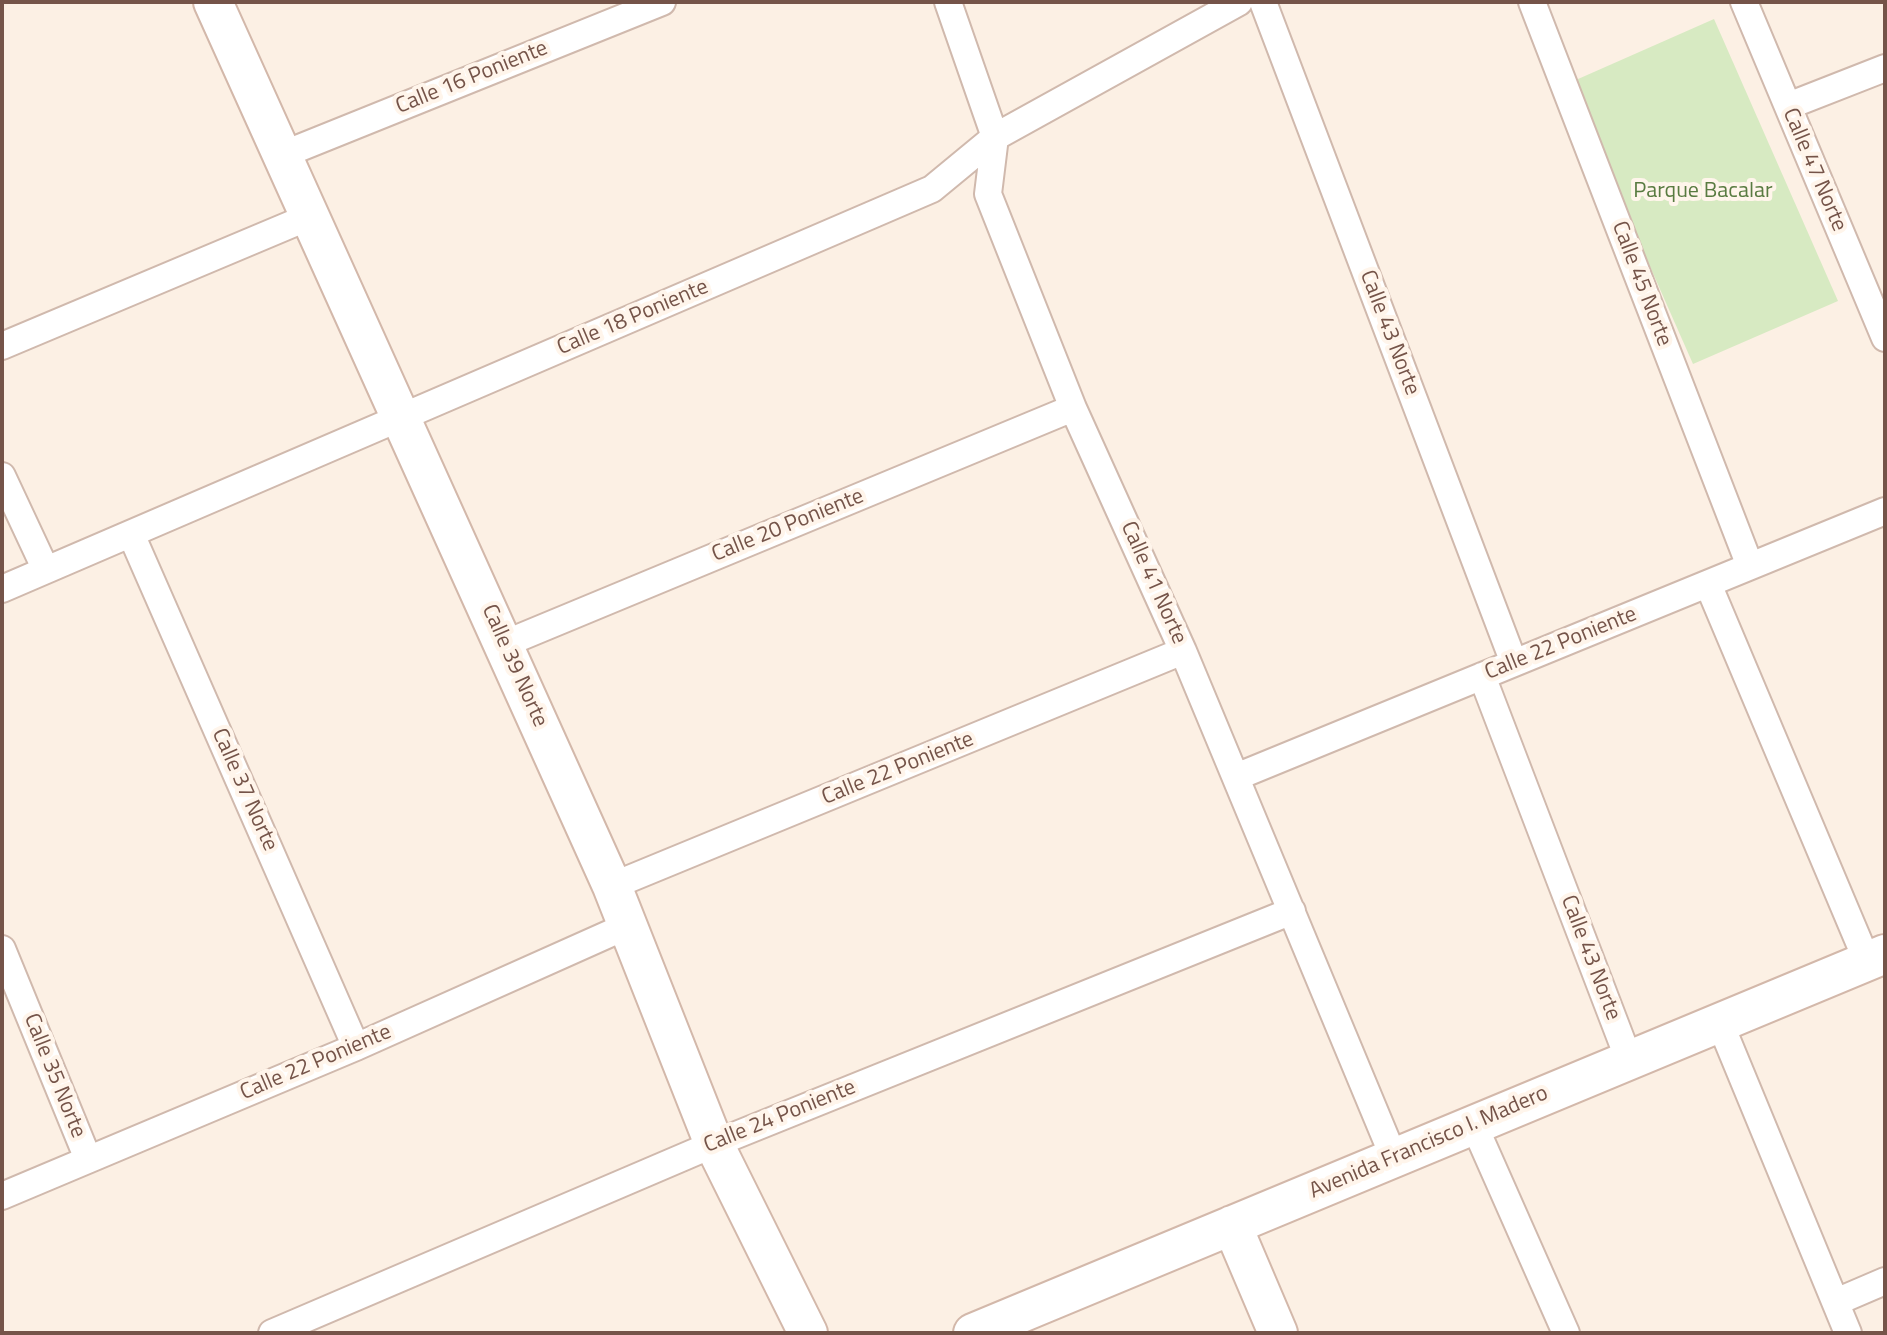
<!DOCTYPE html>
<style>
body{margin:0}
#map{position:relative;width:1887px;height:1335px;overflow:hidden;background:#fcf0e4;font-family:"Titillium Web",sans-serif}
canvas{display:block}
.frame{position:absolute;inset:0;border:4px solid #755449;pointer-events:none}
</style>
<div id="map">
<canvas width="1887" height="1335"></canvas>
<div class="frame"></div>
</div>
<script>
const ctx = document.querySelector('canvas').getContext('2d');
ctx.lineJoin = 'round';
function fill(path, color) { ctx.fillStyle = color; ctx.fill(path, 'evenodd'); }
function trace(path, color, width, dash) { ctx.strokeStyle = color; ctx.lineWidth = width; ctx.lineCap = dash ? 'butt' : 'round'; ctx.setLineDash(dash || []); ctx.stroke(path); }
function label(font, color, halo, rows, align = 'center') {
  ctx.font = font + ' "Titillium Web",sans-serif'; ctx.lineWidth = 8; ctx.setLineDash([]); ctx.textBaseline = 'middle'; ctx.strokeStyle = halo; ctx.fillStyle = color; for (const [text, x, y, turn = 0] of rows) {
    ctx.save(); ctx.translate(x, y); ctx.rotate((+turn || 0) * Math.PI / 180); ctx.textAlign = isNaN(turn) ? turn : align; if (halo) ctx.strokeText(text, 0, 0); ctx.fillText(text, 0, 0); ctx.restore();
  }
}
const green = new Path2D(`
 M1714,19L1838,301L1693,364L1569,83Z`);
const street = new Path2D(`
 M948,2L995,137L988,194L1073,408L1183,651L1394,1158
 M1263,2L1514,663
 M1532,2L1750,566
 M1744,2L1885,338
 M1788,106L1885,68
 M282,155L662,2
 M2,346L311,216
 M2,476L45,568
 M131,534L356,1047
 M1708,584L1867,961
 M2,589L932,189L995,137L1239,2
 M504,644L1073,408
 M1482,676L1629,1060
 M1236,777L1885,511
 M612,886L1183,651
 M2,949L88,1159
 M1720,1023L1848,1333
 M1474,1125L1566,1333
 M2,1196L356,1047L629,925
 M1836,1302L1885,1281
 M272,1333L714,1144L1292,911`);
const secondary = new Path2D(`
 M213,2L612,886L714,1144L808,1333
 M1232,1225L1278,1333
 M973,1333L1885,954`);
const streetNames = [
 ["Calle 16 Poniente",472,78,-22],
 ["Calle 47 Norte",1814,170,67],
 ["Calle 45 Norte",1641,284,69],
 ["Calle 18 Poniente",633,318,-23],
 ["Calle 43 Norte",1389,333,69],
 ["Calle 20 Poniente",788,526,-22],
 ["Calle 41 Norte",1153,583,66],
 ["Calle 22 Poniente",1561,644,-22],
 ["Calle 39 Norte",514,666,66],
 ["Calle 22 Poniente",898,769,-22],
 ["Calle 37 Norte",244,790,66],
 ["Calle 43 Norte",1590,958,69],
 ["Calle 22 Poniente",316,1063,-23],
 ["Calle 35 Norte",54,1076,68],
 ["Calle 24 Poniente",780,1117,-22],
 ["Avenida Francisco I. Madero",1429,1143,-23]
];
const parkNames = [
 ["Parque Bacalar",1703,192]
];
fill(green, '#d7eac2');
trace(street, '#d0b9ad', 30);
trace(secondary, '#d3b8aa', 42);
trace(street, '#fff', 26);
trace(secondary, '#fff', 38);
label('22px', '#755449', '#fff5eb', streetNames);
label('22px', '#597b41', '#fff5eb', parkNames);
</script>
